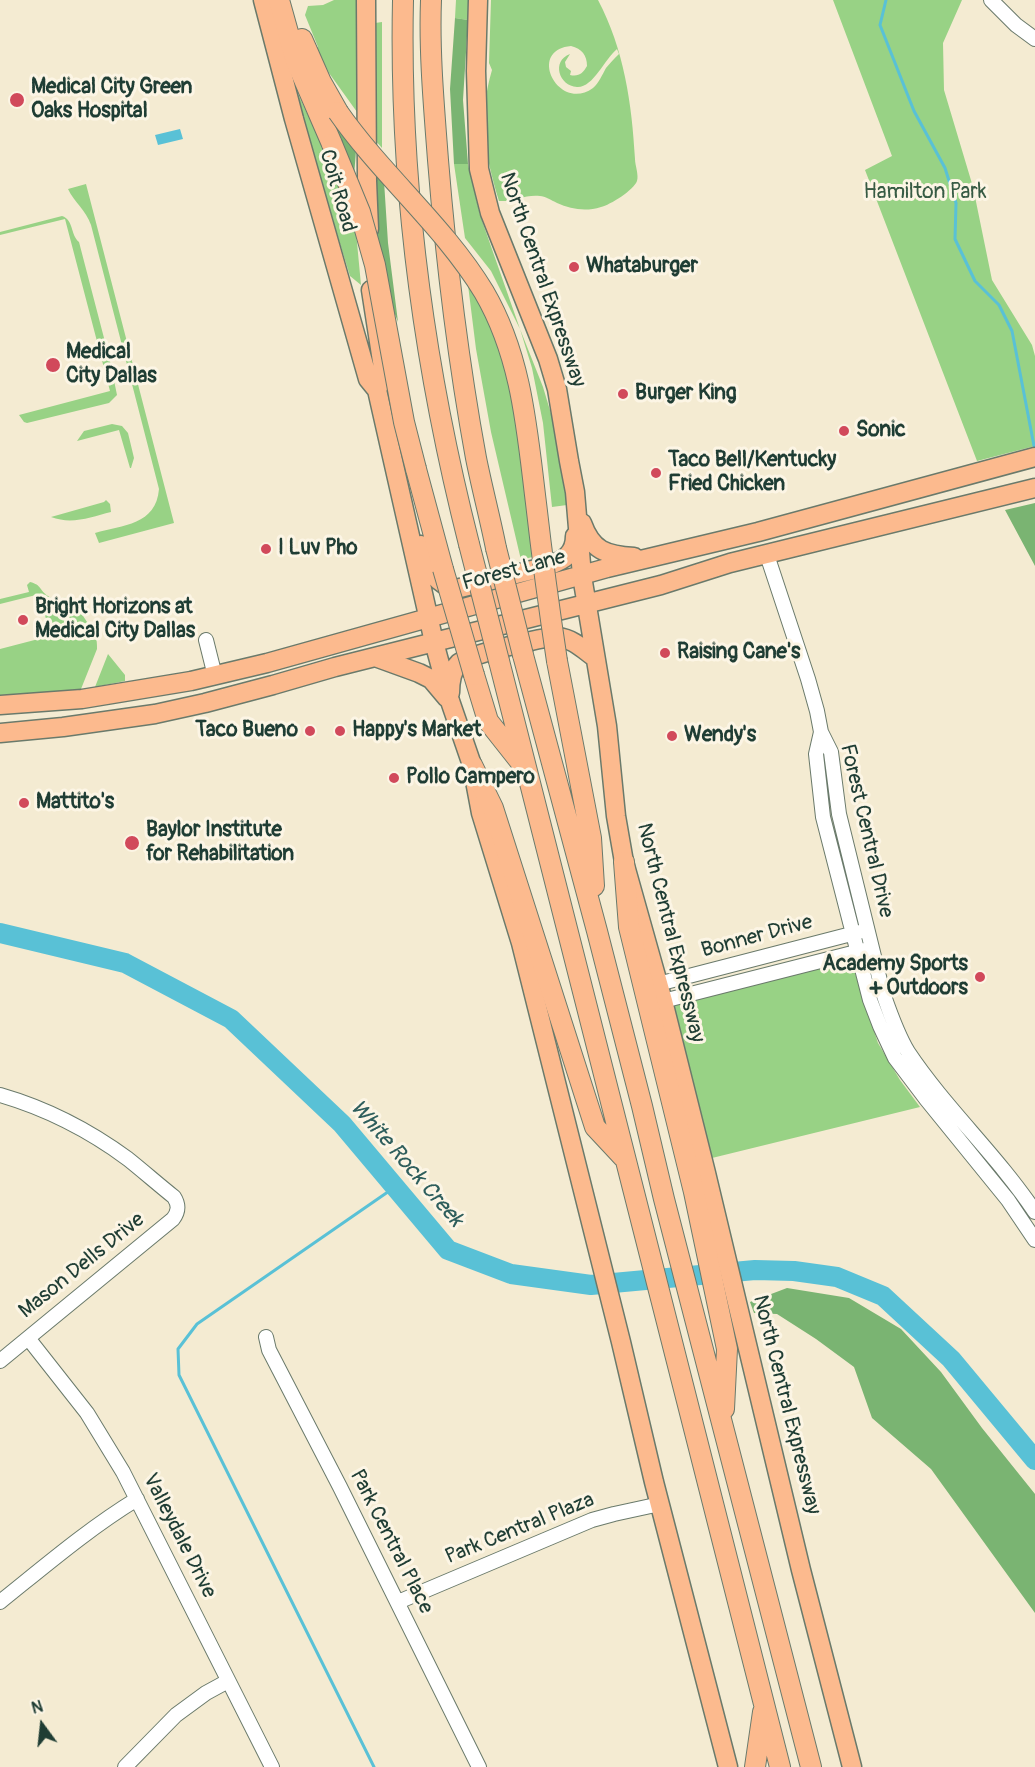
<!DOCTYPE html>
<style>
body{margin:0}
#map{position:relative;width:1035px;height:1767px;overflow:hidden;background:#f4ebd2;font-family:Pangolin,sans-serif}
canvas{display:block}
.north{position:absolute;left:12px;top:1695px;width:60px;height:60px;-webkit-text-stroke:4px #fcf5e5;paint-order:stroke;rotate:345deg;font-size:16px;font-weight:700;line-height:24px;text-align:center;color:#1f3d34}
.north::after{content:'';display:block;margin:auto;width:21px;height:27px;background:#1f3d34;clip-path:polygon(50% 0,100% 100%,50% 72%,0 100%)}
</style>
<div id="map">
<canvas width="1035" height="1767"></canvas>
<div class="north">N</div>
</div>
<script>
const ctx = document.querySelector('canvas').getContext('2d');
ctx.lineJoin = 'round';
function fill(path, color) { ctx.fillStyle = color; ctx.fill(path, 'evenodd'); }
function trace(path, color, width, dash) { ctx.strokeStyle = color; ctx.lineWidth = width; ctx.lineCap = dash ? 'butt' : 'round'; ctx.setLineDash(dash || []); ctx.stroke(path); }
function label(font, color, halo, rows, align = 'center') {
  ctx.font = font + ' Pangolin,sans-serif'; ctx.lineWidth = 6; ctx.setLineDash([]); ctx.textBaseline = 'middle'; ctx.strokeStyle = halo; ctx.fillStyle = color; for (const [text, x, y, turn = 0] of rows) {
    ctx.save(); ctx.translate(x, y); ctx.rotate((+turn || 0) * Math.PI / 180); ctx.textAlign = isNaN(turn) ? turn : align; if (halo) ctx.strokeText(text, 0, 0); ctx.fillText(text, 0, 0); ctx.restore();
  }
}
const green = new Path2D(`
 M334,0H358L357,112L329,73L316,48L318,47L305,15L308,6L323,5Z
 M456,0H469L468,20L455,18Z
 M491,0H598C624,49 632,104 635,159C635,165 639,175 637,181C634,190 610,205 601,207C585,212 571,209 557,203C551,200 545,196 540,196C526,194 513,202 499,201C485,155 478,117 492,70L489,63ZM571,46C582,49 587,55 587,66C583,73 579,77 570,75L571,71L566,67L565,62L570,54C551,61 559,86 577,87C593,88 604,60 617,49L619,54C614,59 610,63 606,68C602,75 599,83 593,88C559,113 526,50 571,46Z
 M833,0H962L943,43L944,90L973,187L992,280L1032,345L1035,356V446L977,461L865,170L892,156Z
 M382,22V148L374,139L375,23Z
 M293,83L344,193L356,232L361,285L350,276L308,140Z
 M454,164H468L480,215L520,329L543,387L555,427L567,505L552,507L543,423L532,368L520,329L491,271L465,238Z
 M86,184L174,523L99,543L95,533C123,525 156,525 159,489L91,225C86,210 74,202 68,189Z
 M62,216C74,220 70,234 79,242L110,361L117,395L109,403L27,423L24,422L19,415L110,391L65,219L0,235V232Z
 M467,277L493,323L513,377L536,556L521,560L491,432L476,349Z
 M112,424L122,426L128,433L134,458L131,468H130L119,430L77,441L84,431Z
 M106,500L110,504L111,512C91,517 72,525 51,517L104,502Z
 M30,582C42,585 39,590 48,596C55,602 63,595 70,599C74,602 93,630 95,635C97,640 97,644 97,649L81,689L32,694L0,695V649L50,636L40,594L0,604V599L29,592L27,585Z
 M108,654L125,675V681L95,687Z
 M851,961L878,1043L900,1080L920,1107L712,1158L671,1005Z`);
const forest = new Path2D(`
 M455,18L468,20L463,100L468,164H454L450,89Z
 M326,111L356,151L354,176Z
 M373,170L384,181L388,243L398,322L393,309L375,234Z
 M1035,503V566L1005,510Z
 M787,1288L849,1298L901,1329L941,1372L982,1428L1035,1494V1613L931,1469L872,1418L854,1367L816,1339L777,1314L754,1313L750,1302Z`);
const water = new Path2D(`
 M180,129L183,139L158,145L155,135Z`);
const stream = new Path2D(`
 M886,0L880,25L914,111L945,168L956,203L955,239L975,281L999,305L1012,331L1035,451
 M374,1767L179,1375L178,1349L197,1324L395,1187`);
const river = new Path2D(`
 M0,933L125,963L231,1019L342,1124L448,1250L511,1274L591,1285L755,1270L794,1271L837,1277L883,1296L951,1359L1035,1460`);
const minor = new Path2D(`
 M991,0L1016,25L1035,39
 M767,555L808,679L817,711L821,732L831,752L839,814L883,993C890,1013 897,1034 908,1052C946,1109 997,1155 1035,1212
 M206,640L215,676
 M821,732L816,754L823,817L870,1000L880,1026L895,1058L926,1099L1008,1200L1035,1240
 M658,984L859,932
 M663,1001L864,950
 M0,1095C45,1108 90,1131 128,1159C143,1171 159,1185 174,1197C179,1205 179,1211 173,1219L0,1361
 M266,1337L269,1350L340,1487L479,1767
 M28,1338L87,1413L123,1472L272,1767
 M0,1602C45,1566 88,1529 137,1499
 M398,1602L592,1520L614,1514L660,1504
 M125,1767L176,1715L206,1693L228,1681`);
const major = new Path2D(`
 M263,0L294,119L368,379L377,390
 M366,0L367,181L369,229
 M478,0L476,71L479,169L490,213L548,359L557,389L569,461L575,492L582,576L607,726L616,816L624,862L663,1001L706,1173L801,1570L852,1767
 M371,290L384,374L377,390L434,642L450,701L472,765L481,813L521,943L621,1342L654,1482L728,1767
 M582,523C592,551 606,555 634,557
 M421,545C430,567 430,582 456,589L548,566C564,560 575,554 575,536
 M375,657L419,673L431,679L447,698
 M450,693C450,682 451,671 459,663C469,655 544,636 558,637C573,639 583,649 594,657
 M0,705L82,699L191,681L267,663L607,568L758,532L1035,457
 M0,733L63,727L155,714L205,703L273,685L335,667L661,585L730,563L1035,488`);
const highway = new Path2D(`
 M279,0L296,61L332,144
 M403,0C399,183 424,367 469,544
 M431,0C429,53 434,107 438,160C446,260 458,360 476,458C482,488 490,518 496,548
 M302,39L321,82L338,112
 M416,469L443,569
 M523,655L597,931L642,1106L664,1199L811,1767
 M499,661L780,1767
 M557,661L591,838L594,886
 M474,675L488,721L522,764
 M472,765L493,808L595,1127L623,1157
 M624,862L629,927L694,1192L727,1349L724,1409
 M755,1767L763,1712`);
const highwayBridge = new Path2D(`
 M338,112C382,175 444,226 484,292C522,357 527,430 536,503C542,556 549,608 557,661
 M332,144L360,212L375,265L404,422L416,469
 M469,544L499,661
 M496,548L523,655
 M443,569L474,675`);
const markers = [
 [17,100,8,"#d1495b"],
 [574,267,6,"#d1495b"],
 [53,365,8,"#d1495b"],
 [623,394,6,"#d1495b"],
 [844,431,6,"#d1495b"],
 [656,473,6,"#d1495b"],
 [266,549,6,"#d1495b"],
 [23,620,6,"#d1495b"],
 [665,653,6,"#d1495b"],
 [310,731,6,"#d1495b"],
 [340,731,6,"#d1495b"],
 [672,736,6,"#d1495b"],
 [394,778,6,"#d1495b"],
 [24,803,6,"#d1495b"],
 [132,843,8,"#d1495b"],
 [980,977,6,"#d1495b"]
];
const poiNames = [
 ["Medical City Green",31,88],
 ["Oaks Hospital",31,112],
 ["Whataburger",586,267],
 ["Medical",66,353],
 ["City Dallas",66,377],
 ["Burger King",635,394],
 ["Sonic",856,431],
 ["Taco Bell/Kentucky",668,461],
 ["Fried Chicken",668,485],
 ["I Luv Pho",278,549],
 ["Bright Horizons at",35,608],
 ["Medical City Dallas",35,632],
 ["Raising Cane's",677,653],
 ["Taco Bueno",298,731,"right"],
 ["Happy's Market",352,731],
 ["Wendy's",684,736],
 ["Pollo Campero",406,778],
 ["Mattito's",36,803],
 ["Baylor Institute",146,831],
 ["for Rehabilitation",146,855],
 ["Academy Sports",968,965,"right"],
 ["+ Outdoors",968,989,"right"]
];
const streetNames = [
 ["Coit Road",337,191,74],
 ["North Central Expressway",542,280,71],
 ["Forest Lane",514,571,-15],
 ["Forest Central Drive",866,831,77],
 ["North Central Expressway",670,933,76],
 ["Bonner Drive",757,937,-15],
 ["Mason Dells Drive",82,1266,-39],
 ["North Central Expressway",786,1405,76],
 ["Park Central Plaza",520,1529,-22],
 ["Valleydale Drive",179,1536,63],
 ["Park Central Place",391,1542,63]
];
const parkNames = [
 ["Hamilton Park",925,193]
];
const waterNames = [
 ["White Rock Creek",406,1164,49]
];
fill(green, '#98d285');
fill(forest, '#7ab472');
fill(water, '#59c1d6');
trace(stream, '#59c1d6', 3);
trace(river, '#59c1d6', 20);
trace(minor, '#6a7a6b', 16);
trace(major, '#6a7a6b', 21);
trace(highway, '#6a7a6b', 22);
trace(minor, '#fff', 14);
trace(major, '#fcba8e', 18);
trace(highway, '#fcba8e', 20);
trace(highwayBridge, '#6a7a6b', 22, []);
trace(highwayBridge, '#fcba8e', 20);
for (const [x, y, r, color] of markers) { const dot = new Path2D(); dot.arc(x, y, r, 0, 2 * Math.PI); ctx.fillStyle = color; ctx.fill(dot); trace(dot, '#fcf5e5', 2); }
label('bold 21px', '#1f3d34', '#fcf5e5', poiNames, 'left');
label('21px', '#1f3d34', '#fcf5e5', streetNames);
label('21px', '#375b44', '#fcf5e5', parkNames);
label('italic 22px', '#2e5e5c', '#fcf5e5', waterNames);
</script>
